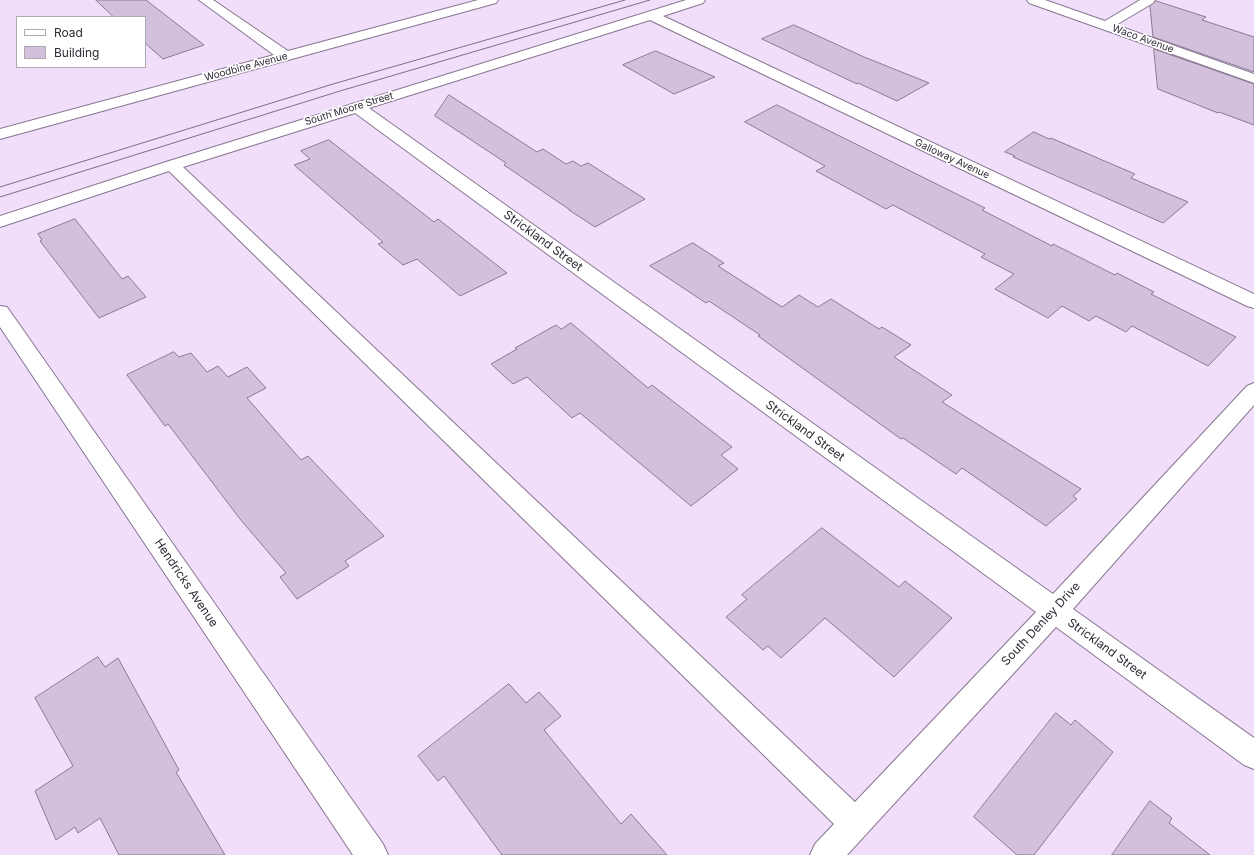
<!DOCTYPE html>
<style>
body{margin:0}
#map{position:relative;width:1254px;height:855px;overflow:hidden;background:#f1defb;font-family:Inter,sans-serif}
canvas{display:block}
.legend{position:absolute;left:16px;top:16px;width:130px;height:52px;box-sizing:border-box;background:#fff;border:1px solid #adaaae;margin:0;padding:5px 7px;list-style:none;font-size:12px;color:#312a35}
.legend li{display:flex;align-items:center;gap:8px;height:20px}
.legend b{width:20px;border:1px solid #adaaae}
</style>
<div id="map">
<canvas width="1254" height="855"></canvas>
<ul class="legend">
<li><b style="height:5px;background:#fff"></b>Road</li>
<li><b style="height:11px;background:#d3c0dd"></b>Building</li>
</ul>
</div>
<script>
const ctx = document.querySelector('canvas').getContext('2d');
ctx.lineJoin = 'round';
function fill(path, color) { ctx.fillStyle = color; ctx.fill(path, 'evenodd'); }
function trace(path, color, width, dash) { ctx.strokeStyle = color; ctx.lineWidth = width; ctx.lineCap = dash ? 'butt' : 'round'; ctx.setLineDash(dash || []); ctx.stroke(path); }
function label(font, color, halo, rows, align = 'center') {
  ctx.font = font + ' Inter,sans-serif'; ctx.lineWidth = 3.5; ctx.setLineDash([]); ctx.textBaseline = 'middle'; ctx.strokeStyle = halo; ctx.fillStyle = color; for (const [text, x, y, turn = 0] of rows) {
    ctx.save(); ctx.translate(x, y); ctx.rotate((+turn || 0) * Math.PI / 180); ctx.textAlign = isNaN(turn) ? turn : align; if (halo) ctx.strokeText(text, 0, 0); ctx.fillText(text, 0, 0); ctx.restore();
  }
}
const building = new Path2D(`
 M96,0H146L204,45L163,59L145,43V17H114Z
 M1156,1L1206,17L1202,20L1254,37V72L1153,37L1150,6Z
 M794,25L864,57L929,83L897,101L858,83L857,84L762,39Z
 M1154,49L1254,84V125L1219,112L1218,113L1158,89Z
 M656,51L715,77L674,94L623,65Z
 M449,95L537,152L543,149L566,164L573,161L581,166L588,163L645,199L595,227L569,210H570L504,165L506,163L435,116Z
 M777,105L985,208L982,210L1052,246L1053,244L1115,275L1117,273L1154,292L1151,294L1236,337L1208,366L1132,326L1126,332L1096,316L1089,321L1062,306L1048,318L995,289L1014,274L981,257L985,254L893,205L886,209L816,171L825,166L745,122Z
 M1034,132L1049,139L1051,138L1135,174L1131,178L1188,202L1163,223L1013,157L1015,156L1005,152Z
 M329,140L434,222L438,219L507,273L460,296L417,259L403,265L378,244L383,242L294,165L310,159L301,151Z
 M75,219L122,279L128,276L146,297L99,318L40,241L42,240L38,234Z
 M693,243L724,263L718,266L782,307L799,295L818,307L831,299L879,329L882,327L911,345L894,357L952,395L942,402L1081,489L1073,496L1077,499L1046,526L962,468L956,474L903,438L901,439L758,336L760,335L709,301L706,303L650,266Z
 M571,323L648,388L652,385L732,447L721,455L738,469L691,506L580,413L572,418L527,377L513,384L491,364L517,349L515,348L556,325L561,329Z
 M174,352L179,357L191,353L207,372L218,366L228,377L247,367L266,388L247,398L301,460L308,456L384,536L345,561L349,566L297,599L280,577L286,573L240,519L168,424L165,426L127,375Z
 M822,528L899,587L905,581L952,618L894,677L825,618L781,658L768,646L763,650L726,617L747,599L742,595Z
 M98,657L105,667L118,658L179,770L176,772L225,855H119L100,818L78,833L75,827L56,840L35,791L73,766L35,698Z
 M509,684L526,703L539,692L561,716L544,730L621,824L631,814L667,855H502L444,776L438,781L418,756Z
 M1056,713L1071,725L1075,720L1113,752L1034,855H1017L974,817Z
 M1150,801L1172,818L1169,823L1210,855H1112Z`);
const minor = new Path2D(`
 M199,0H213L288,51L478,0H498L496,3L0,139V129L274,55Z
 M686,0H705L703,3L663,16L1254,294V308L1247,306L650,20L369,108L1053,594L1247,386L1254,383V405L1073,609L1254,738V769L1244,765L1056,627L847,855H810L815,844L834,824L169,171L0,227V216L166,162ZM355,113L1036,612L855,802L183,167Z
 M1027,0H1045L1105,21L1140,0H1155L1153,3L1116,25L1254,74V83L1029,3Z
 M0,306L7,307L383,844L388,855H353L0,327Z`);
const tram = new Path2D(`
 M0,187L333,84L625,0
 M0,197L340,91L650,0`);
const farStreetnames = [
 ["Waco Avenue",1143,39,20],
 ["Woodbine Avenue",246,67,-15],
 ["South Moore Street",349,109,-17],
 ["Galloway Avenue",952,159,25]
];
const streetNames = [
 ["Strickland Street",543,241,36],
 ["Strickland Street",805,431,36],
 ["Hendricks Avenue",186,583,56],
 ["South Denley Drive",1041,624,-47],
 ["Strickland Street",1107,649,36]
];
fill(building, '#d3c0dd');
trace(building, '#8b7994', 1);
trace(minor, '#87758f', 2);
fill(minor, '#fff');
trace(tram, '#7b6f81', 1);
label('10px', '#312a35', '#fff', farStreetnames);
label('12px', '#312a35', '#fff', streetNames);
</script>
